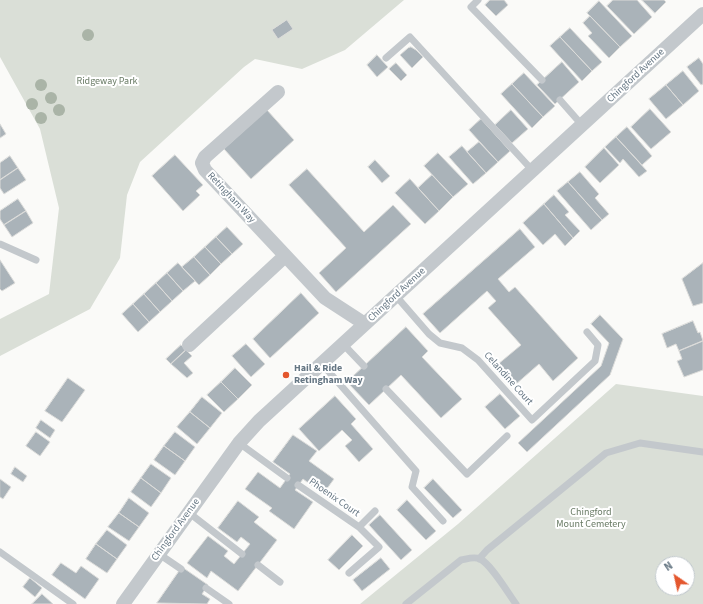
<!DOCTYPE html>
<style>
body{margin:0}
#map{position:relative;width:703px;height:604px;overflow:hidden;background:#fafaf8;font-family:"Source Sans 3",sans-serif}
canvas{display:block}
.north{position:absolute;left:655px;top:556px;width:40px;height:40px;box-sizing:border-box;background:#fff;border:1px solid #c1c8cd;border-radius:50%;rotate:326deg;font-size:11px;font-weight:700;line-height:16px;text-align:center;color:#657683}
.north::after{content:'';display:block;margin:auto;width:14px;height:18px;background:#e4572e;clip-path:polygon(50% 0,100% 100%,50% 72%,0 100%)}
</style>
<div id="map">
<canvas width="703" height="604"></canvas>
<div class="north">N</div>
</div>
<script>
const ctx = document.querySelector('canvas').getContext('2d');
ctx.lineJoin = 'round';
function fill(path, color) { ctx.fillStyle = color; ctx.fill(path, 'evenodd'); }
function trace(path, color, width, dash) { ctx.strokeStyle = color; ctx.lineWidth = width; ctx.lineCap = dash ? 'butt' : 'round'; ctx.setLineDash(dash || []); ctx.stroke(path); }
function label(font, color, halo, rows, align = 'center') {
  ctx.font = font + ' "Source Sans 3",sans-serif'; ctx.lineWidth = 4; ctx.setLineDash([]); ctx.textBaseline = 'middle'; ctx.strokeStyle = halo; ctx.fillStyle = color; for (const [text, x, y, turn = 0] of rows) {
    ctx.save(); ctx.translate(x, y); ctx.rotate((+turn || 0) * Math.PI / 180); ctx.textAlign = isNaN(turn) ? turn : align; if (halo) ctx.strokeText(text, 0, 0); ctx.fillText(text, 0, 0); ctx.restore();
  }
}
const green = new Path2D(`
 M0,0H404L345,50L302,69L255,59L244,67L140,162L127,195L120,258L90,309L0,356V319L49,294L59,208L40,129L0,57Z
 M616,384L703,396V604H360L458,524ZM663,564H687V588H663Z`);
const building = new Path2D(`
 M490,0H504L508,5L496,16L485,5Z
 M613,0H637L652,17L634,34L607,6Z
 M642,0H664L666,2L655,13Z
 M599,1L632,36L620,47L587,13Z
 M590,16L620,47L609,58L588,36L592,33L583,23Z
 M287,20L293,29L278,39L272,30Z
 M570,28L602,62L592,71L560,37Z
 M560,37L592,71L582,81L550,46Z
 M411,47L416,50L423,57L412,68L400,55L408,48Z
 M377,55L388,67L377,77L367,65Z
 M699,58L703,64V84L701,85L687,67Z
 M562,62L579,82L555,104L537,85Z
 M396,63L407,75L401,81L389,69Z
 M683,71L699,91L683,105L666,85Z
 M524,73L555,106L543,117L512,84Z
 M512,84L543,117L532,128L501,94Z
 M666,85L683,105L666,119L649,99Z
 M650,109L671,132L651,149L631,127Z
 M267,110L294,140L251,179L224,149Z
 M511,110L528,129L512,143L495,125Z
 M481,119L510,151L498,162L469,130Z
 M0,124L6,134L0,138Z
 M627,127L652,156L642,165L616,137Z
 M616,137L647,171L639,177L623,159L620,163L605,147Z
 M479,142L498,162L486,173L467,152Z
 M462,146L486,173L473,184L449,157Z
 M604,148L619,165L600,183L585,167Z
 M438,153L468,184L453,197L424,166Z
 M175,155L203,185L196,191L200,195L183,211L152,176Z
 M10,156L18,168L0,180V163Z
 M375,160L390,176L382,183L368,167Z
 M18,168L26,180L4,194L0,188V180Z
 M307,169L364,232L393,205L411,224L336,292L319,273L346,248L289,185Z
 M580,172L599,194L595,198L609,214L602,220L568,182Z
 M432,175L453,197L439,211L418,188Z
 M410,179L439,211L425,224L395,193Z
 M568,182L602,220L591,230L557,191Z
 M554,195L569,212L565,215L580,231L573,238L544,204Z
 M18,199L26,211L4,225L0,219V211Z
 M544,204L573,238L565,246L555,234L543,245L523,223Z
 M26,211L33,223L12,237L4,225Z
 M227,227L243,244L232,254L216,237Z
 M520,229L535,247L498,279L509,292L515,287L578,358L553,381L539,364L515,385L497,365L521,345L488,308L496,301L487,291L440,333L423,314Z
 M216,237L232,254L221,264L205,247Z
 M205,247L221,264L210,275L194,257Z
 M194,257L210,275L199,285L182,267Z
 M0,260L15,283L2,291L0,289Z
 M178,263L195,281L183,291L167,273Z
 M703,263V303L693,306L682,279Z
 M167,273L183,291L172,301L156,283Z
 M156,283L172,301L160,312L144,294Z
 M301,293L319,313L270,358L253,339Z
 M144,294L160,312L149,322L133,304Z
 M133,304L149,322L138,332L122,314Z
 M600,315L623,339L610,375L527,452L518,443L601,366L609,343L591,324Z
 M693,321L698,333L700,332L703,341L679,351L676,344L667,348L662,334Z
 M406,327L428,351L422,357L462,399L441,418L401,375L369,405L347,382Z
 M703,341V370L684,377L677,361L682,359L679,351Z
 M246,344L265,364L251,377L232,356Z
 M181,345L186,350L171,364L166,359Z
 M186,350L192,356L184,363L193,373L187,378L171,364Z
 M235,368L252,385L238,399L221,382Z
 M68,378L85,390L62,422L45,411Z
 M221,382L238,399L224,412L207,395Z
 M500,394L520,416L505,429L485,407Z
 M335,396L356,419L351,424L373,449L359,462L345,446L352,440L342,430L319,451L299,429Z
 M202,397L222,413L210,428L190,412Z
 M190,412L210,428L197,444L177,427Z
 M41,420L55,430L50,438L36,428Z
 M36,432L50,442L40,456L26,446Z
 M175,432L195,447L185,461L164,446Z
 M293,435L317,451L309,461L334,479L323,494L303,479L295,490L313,502L294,529L269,511L272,508L245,489L258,472L280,488L290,474L273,462Z
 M164,446L185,461L175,475L154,460Z
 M151,464L171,478L161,493L141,478Z
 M15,467L27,476L23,482L11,474Z
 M141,478L161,493L151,507L131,492Z
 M0,479L11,487L3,499L0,497Z
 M433,479L462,510L453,518L424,488Z
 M129,498L149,513L139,527L119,513Z
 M407,500L436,531L426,540L397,510Z
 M238,501L259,517L254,522L277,540L238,591L211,571L207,578L187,563L208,536L228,551L224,556L234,564L250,544L241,537L237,542L218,528Z
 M119,513L139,527L129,541L108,527Z
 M380,515L412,550L401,560L369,525Z
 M107,530L127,545L117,559L96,544Z
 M352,535L363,546L339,570L328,560Z
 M96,544L117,559L107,573L86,559Z
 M381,558L390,569L362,591L353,580Z
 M61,563L76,573L81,566L99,579L85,599L52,575Z
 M182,567L208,585L202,594L210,599L207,604L157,603Z
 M30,578L42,588L35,597L23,587Z
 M42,594L53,604H32Z`);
const service = new Path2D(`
 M478,0L471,7L542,80
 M386,58L410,37L533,171
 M560,100L582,125
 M0,244L36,260
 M396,296L429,334L440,343L462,348L478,360L532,420L595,361L598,345L587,332
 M343,344L364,366
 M322,364L416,471L412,487L443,521
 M386,389L467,474L507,436
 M239,443L287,478
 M298,485L359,527
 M188,512L242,554
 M0,552L73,604
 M159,554L181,569
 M479,559L487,550L606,453L640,443L703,452
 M258,565L280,582
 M349,573L379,547L359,527L375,511
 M206,588L229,604
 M406,604L461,560C467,559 474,556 480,559C491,564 508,593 516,604`);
const minor = new Path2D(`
 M278,92L205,157L202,163L205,170L325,298L365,324
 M189,345L285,256
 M123,604L239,443L259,421L703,14`);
const trees = [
 [88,35],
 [41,85],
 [51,98],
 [32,104],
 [59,110],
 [41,118]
];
const markers = [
 [286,375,4,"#e4572e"]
];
const streetNames = [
 ["Chingford Avenue",636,76,-43],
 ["Retingham Way",231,198,47],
 ["Chingford Avenue",397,295,-43],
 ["Celandine Court",508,379,48],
 ["Phoenix Court",334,498,35],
 ["Chingford Avenue",176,530,-54]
];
const parkNames = [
 ["Ridgeway Park",107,82],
 ["Chingford",591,513],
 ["Mount Cemetery",591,525]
];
const poiNames = [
 ["Hail & Ride",294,369],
 ["Retingham Way",294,381]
];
fill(green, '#dadfd7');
fill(building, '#aab3b9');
trace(building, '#dcdcda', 1);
trace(service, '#c3c8cc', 7);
trace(minor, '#c3c8cc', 14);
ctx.fillStyle = '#aab4a7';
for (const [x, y] of trees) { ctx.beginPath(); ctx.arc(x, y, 6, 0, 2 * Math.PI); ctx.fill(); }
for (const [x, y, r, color] of markers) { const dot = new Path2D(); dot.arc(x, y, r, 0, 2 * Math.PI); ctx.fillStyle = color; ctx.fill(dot); trace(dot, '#fff', 1.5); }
label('10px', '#657683', '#fff', streetNames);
label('10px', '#687a64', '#fff', parkNames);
label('bold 10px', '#657683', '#fff', poiNames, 'left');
</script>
